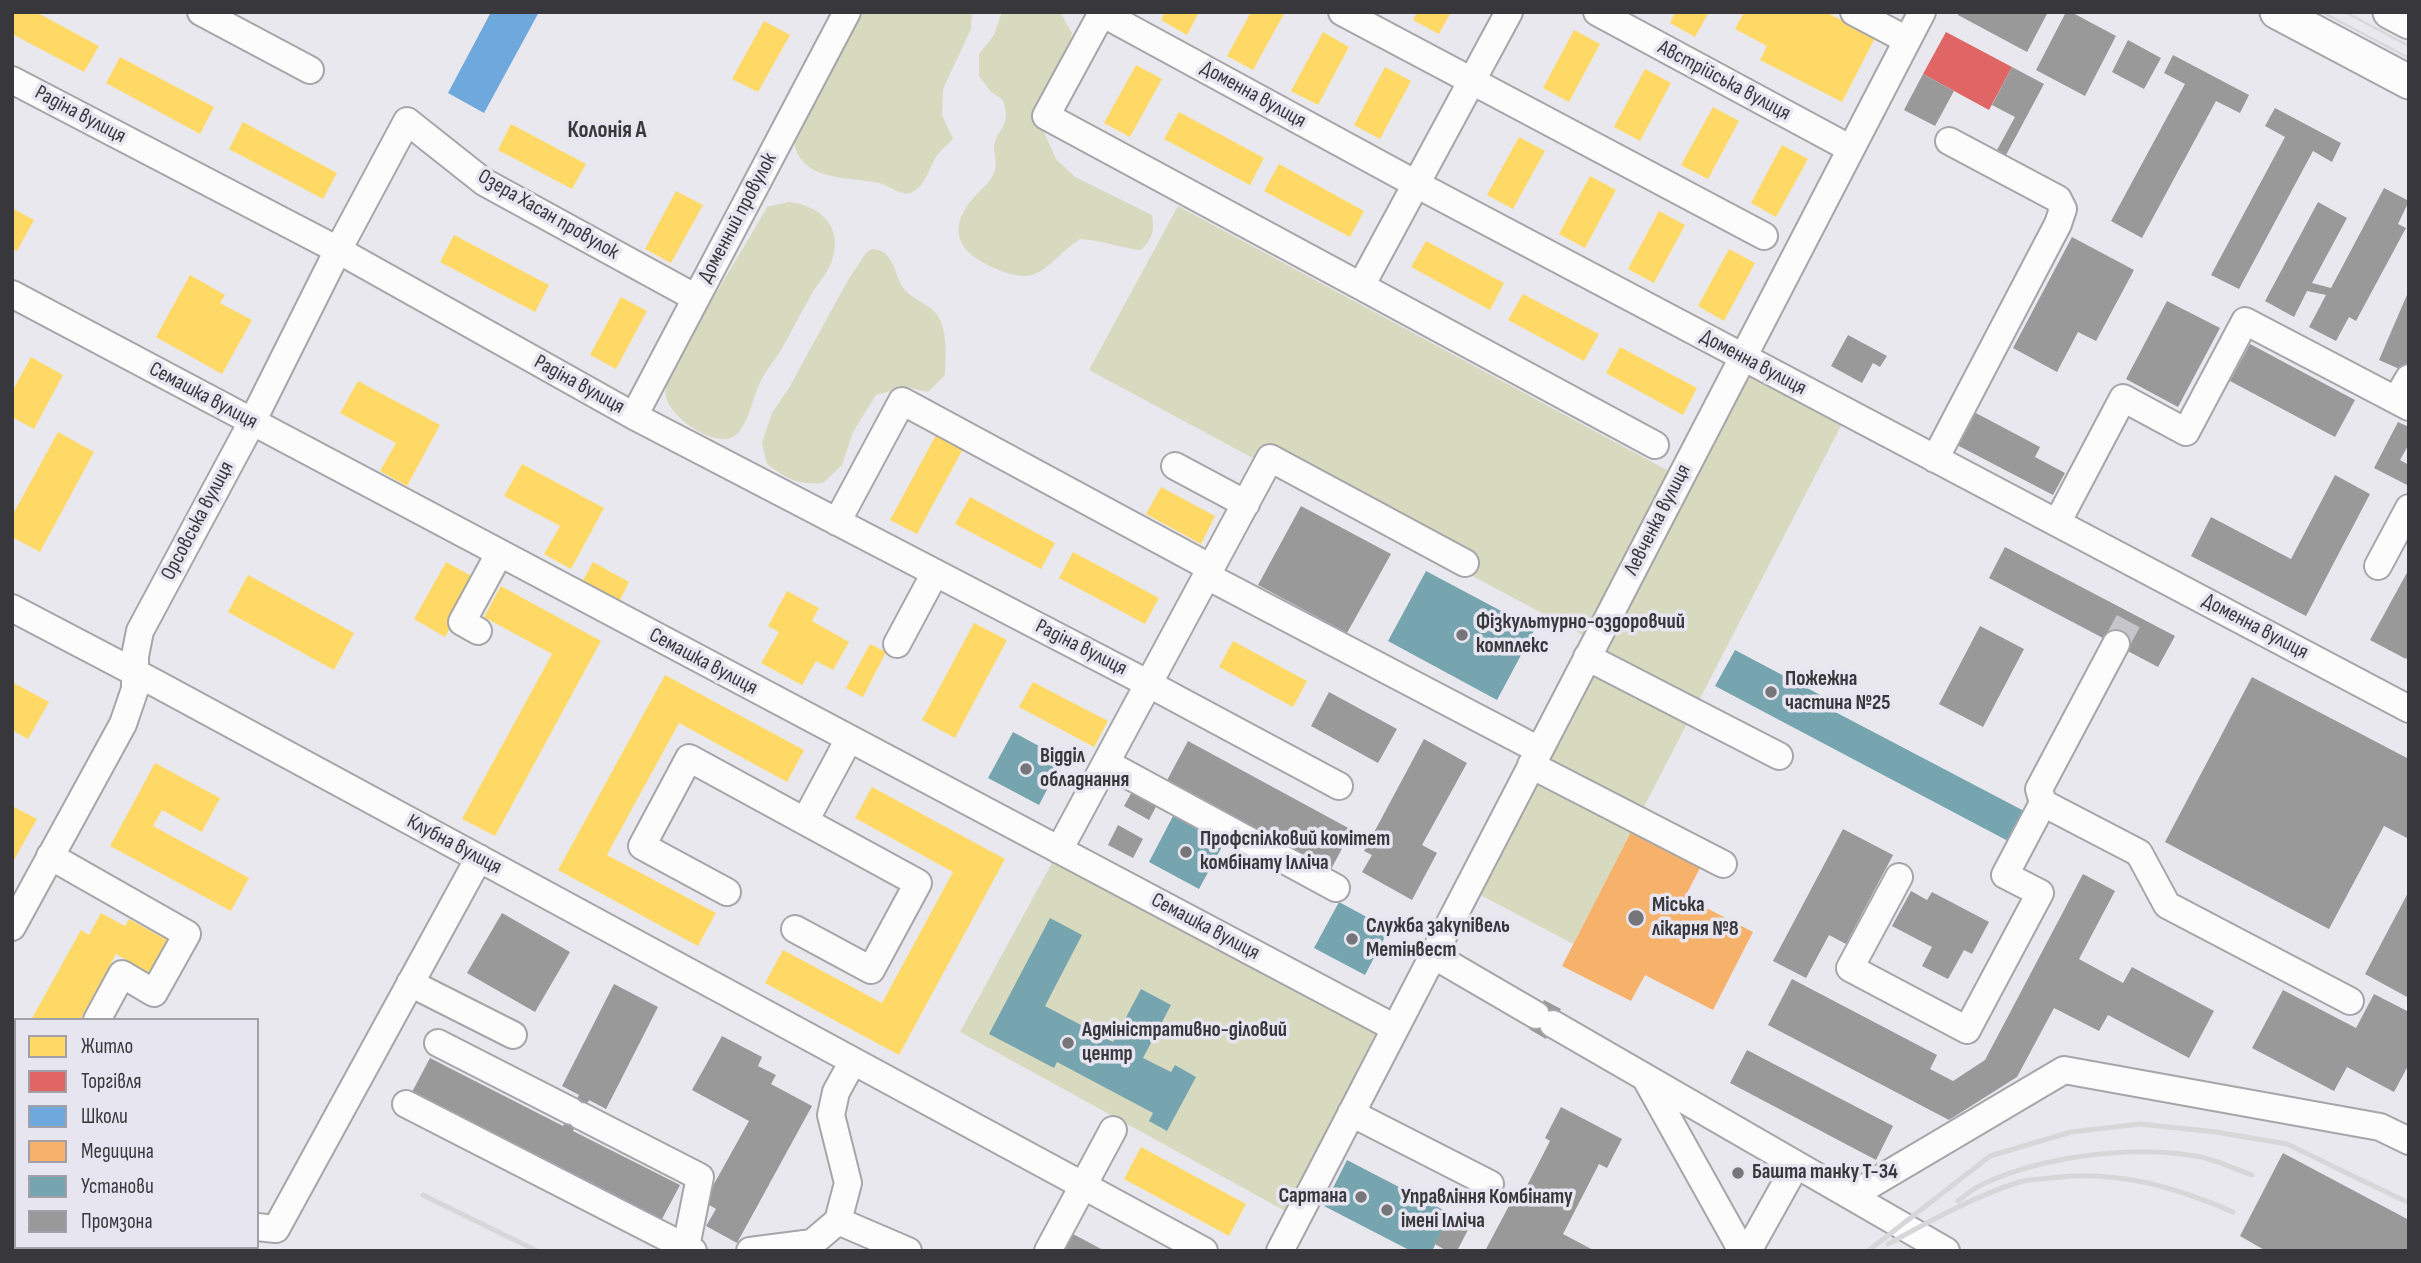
<!DOCTYPE html>
<meta charset="utf-8">
<style>
body{margin:0}
#map{position:relative;width:2421px;height:1263px;overflow:hidden;background:#e9e8ee;font-family:"Sofia Sans Condensed",sans-serif}
canvas{display:block}
.frame{position:absolute;inset:0;border:14px solid #38383c;pointer-events:none}
.legend{position:absolute;left:14px;top:1018px;width:245px;height:231px;box-sizing:border-box;background:#e7e6f0;border:2px solid #a1a0a8;margin:0;padding:9px 12px;list-style:none;font-size:21px;color:#38383c}
.legend li{display:flex;align-items:center;gap:14px;height:35px}
.legend b{width:35px;border:2px solid #a1a0a8}
</style>
<div id="map">
<canvas width="2421" height="1263"></canvas>
<div class="frame"></div>
<ul class="legend">
<li><b style="height:19px;background:#ffd966"></b>Житло</li>
<li><b style="height:19px;background:#e06666"></b>Торгівля</li>
<li><b style="height:19px;background:#6fa8dc"></b>Школи</li>
<li><b style="height:19px;background:#f6b26b"></b>Медицина</li>
<li><b style="height:19px;background:#76a5af"></b>Установи</li>
<li><b style="height:19px;background:#999"></b>Промзона</li>
</ul>
</div>
<script>
const ctx = document.querySelector('canvas').getContext('2d');
ctx.lineJoin = 'round';
function fill(path, color) { ctx.fillStyle = color; ctx.fill(path, 'evenodd'); }
function trace(path, color, width, dash) { ctx.strokeStyle = color; ctx.lineWidth = width; ctx.lineCap = dash ? 'butt' : 'round'; ctx.setLineDash(dash || []); ctx.stroke(path); }
function label(font, color, halo, rows, align = 'center') {
  ctx.font = font + ' "Sofia Sans Condensed",sans-serif'; ctx.lineWidth = 7; ctx.setLineDash([]); ctx.textBaseline = 'middle'; ctx.strokeStyle = halo; ctx.fillStyle = color; for (const [text, x, y, turn = 0] of rows) {
    ctx.save(); ctx.translate(x, y); ctx.rotate((+turn || 0) * Math.PI / 180); ctx.textAlign = isNaN(turn) ? turn : align; if (halo) ctx.strokeText(text, 0, 0); ctx.fillText(text, 0, 0); ctx.restore();
  }
}
const green = new Path2D(`
 M858,12H972L971,29L943,89L942,115L953,139C948,144 942,149 938,154C929,166 926,188 910,193C899,195 890,186 880,183C853,177 805,182 795,147C794,143 795,136 796,131Z
 M1002,12L1061,14L1072,33L1068,53L1056,76L1047,86L1040,123L1056,159L1075,177L1152,215C1155,231 1152,239 1141,250C1120,248 1102,240 1080,239C1041,266 1041,291 988,265C961,252 949,233 967,206C974,195 985,188 992,177C999,167 994,157 994,146C995,135 1005,128 1006,116C1006,111 1004,105 1003,100L991,92L979,76V54L994,35Z
 M788,202C821,205 845,228 831,263C826,276 815,286 809,299C799,316 791,333 781,350C776,359 768,367 763,377C752,395 752,418 737,434C720,453 659,414 666,387C670,369 682,351 691,335C716,292 743,250 767,207Z
 M1178,206L1676,475L1590,639L1089,370Z
 M872,249C895,250 893,274 904,289C911,298 926,303 935,312C948,327 946,357 945,375L928,392L906,387L876,395L853,432L842,465L823,483C797,485 787,479 767,464L762,443L772,413L789,388L848,280L866,253Z
 M1745,367L1844,420L1573,944L1473,891Z
 M1059,850L1386,1023L1287,1212L960,1032Z`);
const homes = new Path2D(`
 M12,12H36L99,46L84,72L12,34Z
 M1165,12H1199L1187,35L1161,20Z
 M1251,12H1285L1253,70L1227,56Z
 M1417,12H1451L1439,34L1413,20Z
 M1675,12H1709L1695,37L1670,23Z
 M1744,12H1826L1875,38L1842,102L1760,60L1767,46L1735,29Z
 M764,21L790,35L758,92L732,79Z
 M1574,30L1600,44L1569,102L1543,88Z
 M1323,32L1349,47L1318,105L1291,91Z
 M120,57L214,107L200,134L106,83Z
 M1136,65L1162,79L1130,137L1104,123Z
 M1385,67L1411,81L1380,139L1354,125Z
 M1645,69L1671,83L1640,141L1614,127Z
 M1713,107L1739,121L1708,179L1681,165Z
 M1179,112L1264,158L1250,185L1164,139Z
 M243,122L337,173L323,199L229,149Z
 M511,124L586,164L572,189L498,150Z
 M1519,137L1545,151L1513,209L1487,195Z
 M1782,145L1808,159L1776,217L1751,203Z
 M1279,164L1364,211L1350,237L1264,191Z
 M1590,176L1616,190L1585,248L1559,234Z
 M676,191L703,205L671,263L645,249Z
 M12,208L34,220L17,251L12,248Z
 M1659,211L1685,225L1654,283L1628,269Z
 M454,235L549,285L535,312L440,262Z
 M1426,241L1504,283L1490,310L1411,267Z
 M1729,249L1755,263L1724,321L1698,306Z
 M190,275L225,295L220,303L252,320L222,374L156,337Z
 M1523,294L1599,334L1584,361L1508,320Z
 M621,297L647,311L616,369L590,355Z
 M1620,347L1697,388L1683,415L1606,373Z
 M31,357L63,375L34,429L12,417V392Z
 M358,381L440,425L407,486L380,471L396,443L340,413Z
 M58,432L94,452L40,552L12,537V516Z
 M936,435L963,449L917,534L890,520Z
 M522,464L604,508L571,569L544,554L560,526L504,496Z
 M1161,487L1215,516L1201,544L1146,514Z
 M970,497L1055,543L1041,569L955,524Z
 M1073,552L1159,598L1145,624L1059,578Z
 M446,562L477,579L445,637L414,619Z
 M593,562L629,582L620,600L609,595L606,600L580,586Z
 M248,575L354,633L334,670L228,612Z
 M501,586L601,641L495,836L462,819L552,654L484,617Z
 M787,591L819,608L812,621L849,642L833,670L816,661L802,685L761,663L779,632L768,626Z
 M974,623L1007,640L955,738L922,720Z
 M1233,641L1307,681L1293,707L1219,667Z
 M870,644L886,652L863,697L846,688Z
 M665,675L804,750L787,782L679,723L616,838L607,855L716,913L698,946L558,870Z
 M12,682L49,702L28,739L12,730Z
 M1033,682L1108,721L1094,747L1019,707Z
 M155,763L220,798L202,832L162,810L153,826L249,878L231,911L110,846Z
 M872,787L1005,859L899,1055L765,983L783,950L882,1003L953,872L855,818Z
 M12,806L37,819L14,860L12,859Z
 M101,913L125,926L129,919L167,940L149,973L116,954L80,1020H31L81,930L89,935Z
 M16,1048V1115L12,1113V1055Z
 M1141,1147L1246,1204L1229,1236L1124,1179Z
 M16,1222V1247H40L38,1251H12V1228Z`);
const shops = new Path2D(`
 M1946,32L2012,67L1989,110L1923,74Z`);
const schools = new Path2D(`
 M491,12H539L484,113L448,93Z`);
const health = new Path2D(`
 M1632,830L1701,866L1685,897L1753,932L1713,1010L1645,975L1631,1001L1562,966Z`);
const public = new Path2D(`
 M1426,571L1535,629L1497,700L1388,641Z
 M1735,650L1826,698L1822,705L2024,811L2008,841L1715,686Z
 M1013,732L1063,759L1039,805L988,778Z
 M1173,816L1224,843L1199,889L1149,862Z
 M1339,902L1389,929L1365,975L1314,948Z
 M1050,918L1082,935L1045,1006L1113,1042L1141,989L1171,1005L1143,1058L1171,1072L1175,1065L1196,1077L1167,1131L1149,1121L1153,1113L1057,1062L1054,1068L989,1034Z
 M1347,1160L1451,1214L1432,1251H1411L1324,1206Z`);
const industry = new Path2D(`
 M1959,12H2048L2027,52L1958,15Z
 M2066,12H2071L2116,36L2085,96L2036,70Z
 M2128,40L2161,58L2144,89L2112,72Z
 M2173,55L2249,95L2240,113L2216,101L2142,238L2111,221L2185,84L2164,73Z
 M2012,67L2044,84L2006,155L1997,150L2015,117L1992,105Z
 M1923,74L1954,91L1935,126L1904,110Z
 M2275,108L2341,143L2332,162L2313,151L2239,289L2211,275L2285,137L2265,126Z
 M2384,188L2409,201L2398,224L2406,228L2356,321L2349,317L2336,341L2309,327L2326,295L2307,291L2294,317L2265,301L2318,202L2347,218L2312,283L2331,288Z
 M2072,237L2134,270L2096,341L2078,332L2057,372L2013,348Z
 M2409,290V359L2404,371L2379,360Z
 M2167,301L2220,328L2178,407L2126,379Z
 M1848,335L1887,356L1880,367L1873,363L1862,383L1831,366Z
 M2250,344L2355,400L2335,437L2230,381Z
 M1974,412L2040,447L2035,457L2065,473L2053,495L1957,445Z
 M2398,422L2409,427V444L2400,460L2409,465V486L2374,468Z
 M2335,475L2370,494L2306,616L2191,556L2211,517L2291,559Z
 M1301,506L1391,554L1347,633L1258,585Z
 M2005,547L2175,636L2158,667L1989,578Z
 M2409,569V654L2406,659L2370,640Z
 M1980,626L2024,649L1983,727L1939,704Z
 M2252,677L2409,759V839L2384,826L2329,929L2165,842Z
 M1329,692L1397,729L1378,763L1311,726Z
 M1424,739L1467,763L1422,845L1437,853L1412,900L1362,872L1372,855L1364,851Z
 M1188,741L1352,830L1329,873L1165,784Z
 M1133,790L1158,803L1149,820L1124,806Z
 M1118,825L1143,839L1133,858L1108,845Z
 M1843,829L1893,855L1846,944L1829,935L1806,978L1773,961Z
 M2083,874L2115,891L2079,959L2123,983L2132,967L2214,1011L2189,1058L2108,1015L2099,1031L2054,1008L2017,1077L1949,1120L1768,1025L1792,979L1937,1055L1930,1069L1953,1081L1985,1060Z
 M1911,891L1927,900L1932,892L1989,922L1972,954L1964,950L1948,979L1922,966L1932,947L1892,926Z
 M2409,891V998L2365,974Z
 M502,913L570,952L535,1012L467,973Z
 M614,984L658,1007L606,1109L589,1100L573,1131L680,1185L662,1219L412,1092L430,1058L563,1126L579,1095L562,1086Z
 M2283,990L2356,1028L2374,994L2409,1012V1064L2394,1092L2347,1067L2334,1091L2252,1048Z
 M1544,1000L1561,1009L1546,1039L1529,1029Z
 M722,1036L762,1057L758,1066L776,1075L771,1084L812,1106L737,1243L706,1226L716,1209L704,1202L749,1121L692,1090Z
 M1747,1050L1893,1126L1876,1160L1730,1083Z
 M1561,1107L1622,1139L1607,1168L1599,1164L1563,1234L1595,1251H1490L1486,1249L1511,1202L1517,1205L1550,1141L1545,1138Z
 M2283,1153L2409,1220V1251H2266L2240,1236Z
 M1451,1214L1471,1224L1457,1251H1447L1435,1244Z
 M1073,1234L1105,1251H1064Z`);
const minorTunnel = new Path2D(`
 M2116,644L2132,614`);
const minor = new Path2D(`
 M201,12L310,70
 M1100,12L1416,184L2409,709
 M1342,12L1764,236
 M1597,12L1851,149
 M1854,12L1907,40
 M1102,13L1046,116L1655,445
 M12,80L338,250L634,416L1149,684L1339,786
 M1361,286L1509,12
 M12,294L1395,1028
 M2396,400L2409,378
 M634,416L847,12
 M1935,459L2058,224L2063,209L2058,199L1949,141
 M1175,466L1246,504
 M837,522L902,401L1211,568
 M2057,523L2123,398L2186,432L2245,321L2409,407
 M2378,566L2409,508
 M1207,576L1539,750
 M12,608L157,684L1204,1251
 M478,631L462,622L499,554
 M897,644L935,573
 M1587,657L1779,756
 M1106,763L1336,888
 M1531,765L1723,864
 M2043,803L2139,853L2167,905L2350,1001
 M805,821L849,739
 M1059,850L1270,458L1465,563
 M50,856L187,934L154,993L122,974L97,1020
 M1899,877L1850,968L1967,1030L2040,893L2005,875L2043,803L2039,789L2116,644
 M727,892L642,846L689,758L918,883L871,970L795,929
 M12,927L123,724L135,689V656L140,631L252,422L338,250L407,121L484,182L696,298
 M1433,955L1536,1015
 M410,983L513,1035
 M1553,1024L1946,1251
 M438,1043L571,1111
 M1646,1079L1742,1251
 M406,1104L693,1251
 M1351,1113L1490,1184
 M581,1116L700,1177L686,1247
 M12,1172L16,1174
 M1851,1196L2064,1070L2380,1127L2409,1141
 M838,1221L908,1251
 M257,1227L276,1229L479,858
 M76,1251L78,1247
 M750,1251L812,1243L838,1221L848,1183L831,1115L836,1092L853,1061
 M1048,1251L1113,1130
 M1280,1251L1922,12
 M1748,1251L1796,1165`);
const major = new Path2D(`
 M2277,12L2409,82
 M2390,12L2409,22`);
const tram = new Path2D(`
 M2322,12L2409,58
 M2345,12L2409,46`);
const rail = new Path2D(`
 M423,1195L537,1251
 M1958,1201C1966,1195 1975,1187 1985,1183C2045,1156 2132,1145 2196,1156C2215,1159 2234,1169 2252,1175
 M1888,1244C1930,1221 1973,1197 2019,1182C2029,1179 2041,1179 2051,1178C2115,1169 2175,1187 2233,1212
 M1868,1251L1990,1156L2071,1132L2140,1124L2216,1132L2287,1144L2409,1203`);
const markers = [
 [1462,635,7,"#76767a"],
 [1771,692,7,"#76767a"],
 [1026,769,7,"#76767a"],
 [1186,852,7,"#76767a"],
 [1636,918,9,"#76767a"],
 [1352,939,7,"#76767a"],
 [1068,1043,7,"#76767a"],
 [1738,1173,7,"#76767a"],
 [1361,1197,7,"#76767a"],
 [1387,1210,7,"#76767a"]
];
const streetNames = [
 ["Австрійська вулиця",1724,81,28],
 ["Доменна вулиця",1253,95,29],
 ["Радіна вулиця",80,115,28],
 ["Озера Хасан провулок",548,215,30],
 ["Доменний провулок",738,218,-62],
 ["Доменна вулиця",1753,363,28],
 ["Радіна вулиця",579,385,29],
 ["Семашка вулиця",203,396,28],
 ["Левченка вулиця",1658,520,-63],
 ["Орсовська вулиця",198,521,-62],
 ["Доменна вулиця",2255,627,28],
 ["Радіна вулиця",1081,648,27],
 ["Семашка вулиця",703,662,28],
 ["Клубна вулиця",454,845,28],
 ["Семашка вулиця",1205,927,28]
];
const poiNames = [
 ["Фізкультурно-оздоровчий",1476,623],
 ["комплекс",1476,647],
 ["Пожежна",1785,680],
 ["частина №25",1785,704],
 ["Відділ",1040,757],
 ["обладнання",1040,781],
 ["Профспілковий комітет",1200,840],
 ["комбінату Ілліча",1200,864],
 ["Міська",1652,906],
 ["лікарня №8",1652,930],
 ["Служба закупівель",1366,927],
 ["Метінвест",1366,951],
 ["Адміністративно-діловий",1082,1031],
 ["центр",1082,1055],
 ["Башта танку Т-34",1752,1173],
 ["Сартана",1347,1197,"right"],
 ["Управління Комбінату",1401,1198],
 ["імені Ілліча",1401,1222]
];
const neighbourhoodNames = [
 ["Колонія А",607,131]
];
fill(green, '#d7dabf');
fill(homes, '#ffd966');
fill(shops, '#e06666');
fill(schools, '#6fa8dc');
fill(health, '#f6b26b');
fill(public, '#76a5af');
fill(industry, '#999');
trace(minorTunnel, '#c6c5ca', 26, [26, 13]);
trace(minor, '#a6a5a9', 30);
trace(major, '#a6a5a9', 37);
trace(minor, '#fcfcfc', 26);
trace(major, '#fcfcfc', 33);
trace(tram, '#d7d7d9', 2);
trace(rail, '#d7d7d9', 5);
for (const [x, y, r, color] of markers) { const dot = new Path2D(); dot.arc(x, y, r, 0, 2 * Math.PI); ctx.fillStyle = color; ctx.fill(dot); trace(dot, '#e7e6f0', 2.5); }
label('21px', '#38383c', '#e7e6f0', streetNames);
label('bold 21px', '#38383c', '#e7e6f0', poiNames, 'left');
label('bold 23px', '#38383c', '#e7e6f0', neighbourhoodNames);
</script>
